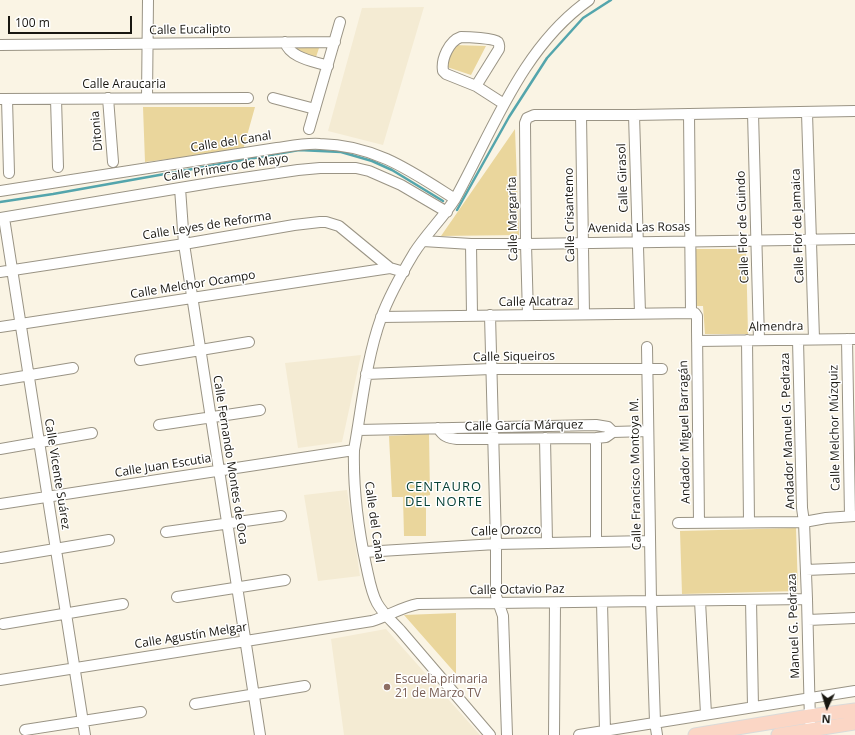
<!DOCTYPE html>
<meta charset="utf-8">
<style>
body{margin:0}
#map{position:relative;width:855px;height:735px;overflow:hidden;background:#faf4e4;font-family:"Open Sans",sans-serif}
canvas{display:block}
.north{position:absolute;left:807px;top:687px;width:40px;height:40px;-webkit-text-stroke:3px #fff;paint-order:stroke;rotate:184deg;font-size:11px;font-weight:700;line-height:16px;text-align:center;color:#181610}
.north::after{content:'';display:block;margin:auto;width:14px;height:18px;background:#181610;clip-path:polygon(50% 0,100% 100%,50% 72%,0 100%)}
.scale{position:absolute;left:8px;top:16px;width:124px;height:18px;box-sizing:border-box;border:2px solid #181610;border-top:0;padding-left:5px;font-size:12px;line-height:14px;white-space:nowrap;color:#181610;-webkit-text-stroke:3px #fff;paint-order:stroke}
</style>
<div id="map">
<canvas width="855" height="735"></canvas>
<div class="north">N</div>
<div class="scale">100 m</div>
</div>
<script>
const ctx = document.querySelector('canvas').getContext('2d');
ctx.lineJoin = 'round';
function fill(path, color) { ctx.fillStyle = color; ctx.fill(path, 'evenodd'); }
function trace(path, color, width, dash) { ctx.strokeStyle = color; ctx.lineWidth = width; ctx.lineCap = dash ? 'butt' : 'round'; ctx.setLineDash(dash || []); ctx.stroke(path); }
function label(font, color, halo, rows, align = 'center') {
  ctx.font = font + ' "Open Sans",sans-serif'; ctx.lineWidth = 3; ctx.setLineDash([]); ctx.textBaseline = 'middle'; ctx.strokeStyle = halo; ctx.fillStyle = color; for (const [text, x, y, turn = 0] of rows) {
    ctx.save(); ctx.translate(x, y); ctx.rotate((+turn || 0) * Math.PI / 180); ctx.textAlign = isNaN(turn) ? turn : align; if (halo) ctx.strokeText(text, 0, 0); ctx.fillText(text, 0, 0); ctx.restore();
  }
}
const built = new Path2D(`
 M424,7L383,145L328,131L362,8Z
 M361,355L342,442L298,448L285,363Z
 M347,490L360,576L318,581L304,495Z
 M386,629L480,735H344L331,639Z`);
const green = new Path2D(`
 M320,45L316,57L292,49L291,46Z
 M453,45L486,46L471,75L447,67Z
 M143,107H255L243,150L145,162Z
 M515,129L519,235L441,236Z
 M696,249H746L748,334H705L703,306H695Z
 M429,434L430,495L426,496V536H404L403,497H392L389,436Z
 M796,528L798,591L682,594L680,531Z
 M456,613V674L404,615Z`);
const stream = new Path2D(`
 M0,202L53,194L299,150L341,152L372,161L392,170L443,201
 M457,210L509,117L547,58L583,18L611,0`);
const minor = new Path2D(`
 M461,37C467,37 494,38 498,42C500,45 499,46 499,49L476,86L446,74L443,71C441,59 449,41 461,37Z
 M285,42C290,58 313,61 328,66
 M0,45L335,42
 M476,86L504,104
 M108,98L113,162
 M147,98L148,0
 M273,98L315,109
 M0,99L248,98
 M7,99L9,173
 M56,99L58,167
 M753,113L759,340
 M807,113L814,339
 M689,114L691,312
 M581,115L584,314
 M634,115L640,313
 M309,129L340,22
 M180,188L184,244L260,735
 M0,191L277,148C291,146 306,143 320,144C375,145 411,171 455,199
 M0,218L216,182L298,170L320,168H356L369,171L401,185L447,212
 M4,218L85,735
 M423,241L471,244H526L855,239
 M471,244L472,315
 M0,272L184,244L294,225L320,222H326L339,226L390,268L404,272
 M490,315L496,544V596L503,616L507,735
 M528,315L526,244L525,123L527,118L534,115H634L855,111
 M381,317L695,313L697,316V330L699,523
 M0,327L390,268
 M847,339L850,516
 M747,340L749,522
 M798,340L802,508L804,522L807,599L810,722
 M697,341L855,339
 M647,347L651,601L655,722L657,735
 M140,360L249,342
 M366,374L491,369H662
 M0,380L73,368
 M159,425L260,410
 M438,428C443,436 447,438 457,439L596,438L606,437L613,432L648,431
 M358,430L596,425L608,427L613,432
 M545,438L547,542
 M596,438V542
 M0,449L92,433
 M0,504L354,450
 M678,523L804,522L826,518L855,516
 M166,532L281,516
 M364,552L496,544L650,541
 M1,558L109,540
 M806,570L855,568
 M177,597L285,580
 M751,600L753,707
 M700,601L706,714
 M602,602L605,731
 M808,620L855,618
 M3,624L123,604
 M0,680L372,621C388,616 402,607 418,604L807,599
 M195,704L305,686
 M25,730L141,712
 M490,735L401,631C393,622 383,614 377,603C371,592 369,578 366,565C358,527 353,489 354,450C362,406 366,360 381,318C389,296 402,273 414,253C426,234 443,218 455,199C493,130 522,47 589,0
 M554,735L555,603
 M579,735L855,691`);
const major = new Path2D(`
 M695,735L810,716L855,710
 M778,735L855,723`);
const markers = [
 [387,687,4,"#8d6e63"]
];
const streetNames = [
 ["Calle Eucalipto",190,30,-1],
 ["Calle Araucaria",124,85],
 ["Ditonia",97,131,-95],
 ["Calle del Canal",231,142,-9],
 ["Calle Primero de Mayo",226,168,-9],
 ["Calle Girasol",623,178,-92],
 ["Calle Crisantemo",570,215,-91],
 ["Calle Margarita",513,219,-91],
 ["Calle Leyes de Reforma",207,226,-9],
 ["Calle Flor de Jamaica",798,226,-92],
 ["Calle Flor de Guindo",743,227,-92],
 ["Avenida Las Rosas",639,228,-1],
 ["Calle Melchor Ocampo",193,285,-9],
 ["Calle Alcatraz",536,302,-1],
 ["Almendra",776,327,-1],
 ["Calle Siqueiros",514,357,-1],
 ["Calle García Márquez",524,426,-1],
 ["Calle Melchor Múzquiz",835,428,-91],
 ["Andador Manuel G. Pedraza",788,431,-92],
 ["Andador Miguel Barragán",685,432,-91],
 ["Calle Fernando Montes de Oca",230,460,81],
 ["Calle Juan Escutia",163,466,-9],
 ["Calle Vicente Suárez",57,474,81],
 ["Calle Francisco Montoya M.",636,474,-91],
 ["Calle del Canal",374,522,82],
 ["Calle Orozco",506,531,-2],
 ["Calle Octavio Paz",517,590,-1],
 ["Manuel G. Pedraza",794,626,-92],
 ["Calle Agustín Melgar",191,636,-9]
];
const educationNames = [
 ["Escuela primaria",395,680],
 ["21 de Marzo TV",395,694]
];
const neighbourhoodNames = [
 ["CENTAURO",444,487],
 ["DEL NORTE",444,502]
];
fill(built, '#f4ebd3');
fill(green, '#ead69c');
trace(stream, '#54a5ac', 2.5);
trace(minor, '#9a9485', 12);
trace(major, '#dadad9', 15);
trace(minor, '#fff', 10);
trace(major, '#fbd6c5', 13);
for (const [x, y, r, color] of markers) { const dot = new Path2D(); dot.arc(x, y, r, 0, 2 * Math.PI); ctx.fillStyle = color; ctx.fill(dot); trace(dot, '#fff', 1.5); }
label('12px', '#181610', '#fff', streetNames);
label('12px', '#785e54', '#fff', educationNames, 'left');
ctx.letterSpacing = '1px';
label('13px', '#084237', '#fff', neighbourhoodNames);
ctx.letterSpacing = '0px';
</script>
